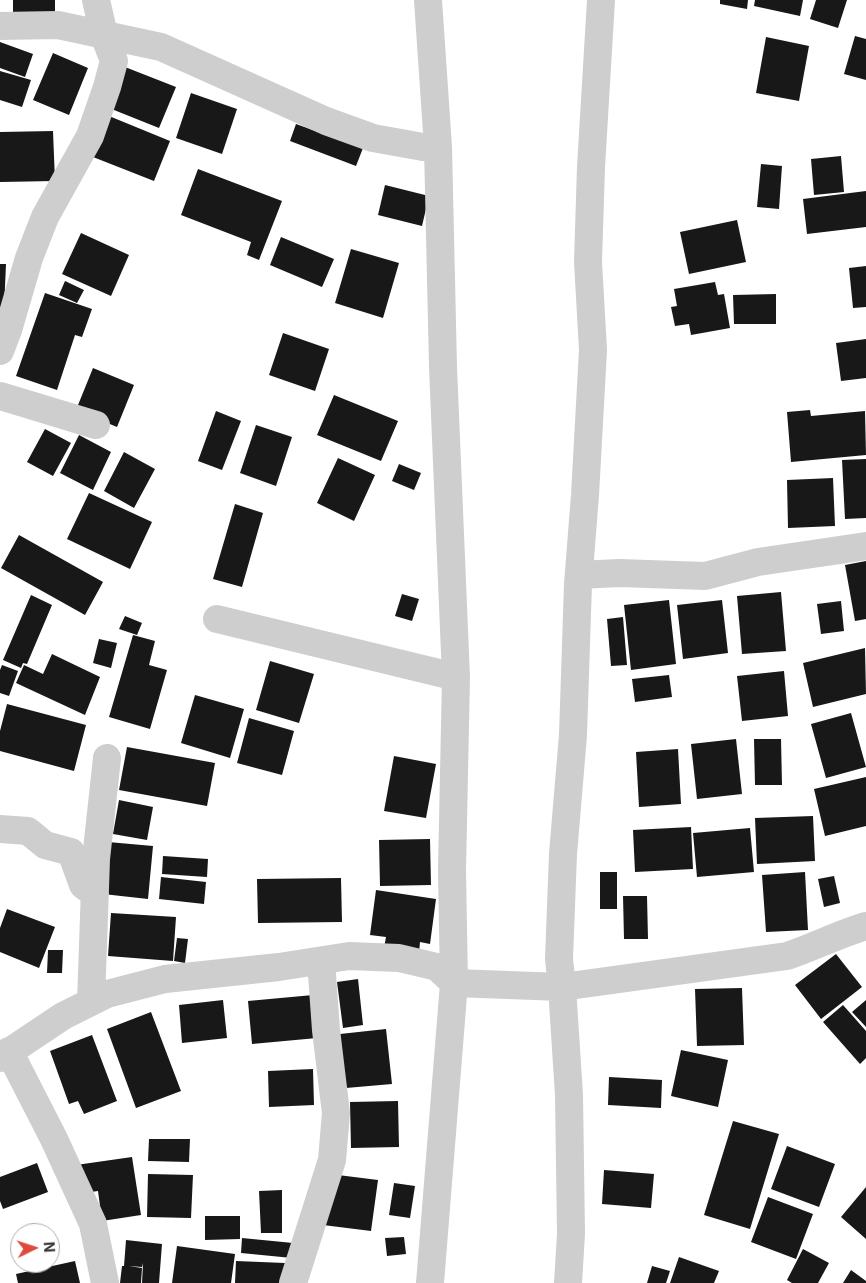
<!DOCTYPE html>
<style>
body{margin:0}
#map{position:relative;width:866px;height:1283px;overflow:hidden;background:#fff;font-family:Inter,sans-serif}
canvas{display:block}
.north{position:absolute;left:10px;top:1223px;width:50px;height:50px;box-sizing:border-box;background:#fff;border:1px solid #adadad;border-radius:50%;rotate:86deg;font-size:14px;font-weight:700;line-height:20px;text-align:center;color:#313131}
.north::after{content:'';display:block;margin:auto;width:18px;height:22px;background:#de4a3c;clip-path:polygon(50% 0,100% 100%,50% 72%,0 100%)}
</style>
<div id="map">
<canvas width="866" height="1283"></canvas>
<div class="north">N</div>
</div>
<script>
const ctx = document.querySelector('canvas').getContext('2d');
ctx.lineJoin = 'round';
function fill(path, color) { ctx.fillStyle = color; ctx.fill(path, 'evenodd'); }
function trace(path, color, width, dash) { ctx.strokeStyle = color; ctx.lineWidth = width; ctx.lineCap = dash ? 'butt' : 'round'; ctx.setLineDash(dash || []); ctx.stroke(path); }
const building = new Path2D(`
 M13,0H55V19L13,18Z
 M720,0H748L747,9L720,4Z
 M755,0H803L800,16L754,6Z
 M816,0H847L838,28L810,19Z
 M855,36L866,39V80L844,74Z
 M766,37L809,46L799,101L756,93Z
 M0,42L33,54L25,77L0,68Z
 M53,53L88,68L69,115L33,100Z
 M125,67L176,87L159,128L109,108Z
 M0,71L31,80L22,107L0,100Z
 M191,93L237,109L222,154L176,138Z
 M109,116L170,141L154,181L93,157Z
 M296,124L363,148L356,166L290,141Z
 M53,131L55,181L0,182V132Z
 M841,156L844,192L814,195L811,159Z
 M761,164L782,166L779,209L757,207Z
 M198,169L282,201L259,260L247,255L251,242L181,215Z
 M385,185L429,196L422,226L378,215Z
 M866,191V227L807,234L803,199Z
 M737,220L746,262L689,274L680,232Z
 M81,233L129,255L111,296L62,274Z
 M281,237L334,259L322,287L270,265Z
 M351,249L399,263L383,318L335,303Z
 M0,264H6L4,309H0Z
 M866,266V307L853,308L849,268Z
 M65,281L84,290L77,303L59,295Z
 M715,282L718,295L724,294L730,328L691,335L689,324L675,326L671,307L677,306L674,289Z
 M45,293L92,309L82,337L75,335L57,390L16,376Z
 M776,294V324H734L733,295Z
 M283,333L329,349L315,391L269,375Z
 M866,339V378L841,381L836,343Z
 M93,368L134,385L117,427L76,410Z
 M334,395L398,421L381,461L317,435Z
 M810,410L811,416L865,411L866,455L791,462L787,412Z
 M216,411L241,421L222,470L198,461Z
 M256,425L292,437L276,486L240,473Z
 M45,429L71,443L53,476L27,462Z
 M79,435L111,452L93,490L60,473Z
 M124,452L155,469L134,508L104,491Z
 M338,458L375,475L354,521L317,503Z
 M866,459V518L845,519L842,460Z
 M399,464L421,473L414,490L392,481Z
 M833,478L835,526L788,528L787,480Z
 M89,493L152,522L130,569L67,539Z
 M235,504L263,513L242,587L213,579Z
 M19,535L103,582L85,615L1,568Z
 M866,561V619L855,621L845,565Z
 M781,592L786,651L742,654L737,596Z
 M402,594L419,599L412,621L395,616Z
 M31,595L52,605L27,664L23,663L21,668L3,660Z
 M669,600L676,664L631,670L624,605Z
 M722,600L728,653L683,659L677,605Z
 M841,601L844,631L821,634L817,604Z
 M125,616L142,623L137,635L119,629Z
 M623,617L627,665L611,666L607,619Z
 M133,635L155,641L149,665L167,670L150,729L109,717Z
 M99,639L117,643L111,668L93,663Z
 M865,648L866,694L813,707L803,663Z
 M52,654L100,677L85,715L16,683L24,665L43,674Z
 M270,661L314,674L299,723L256,710Z
 M2,665L18,671L9,696L0,693V670Z
 M784,671L788,716L742,721L737,676Z
 M669,675L672,697L635,702L632,679Z
 M195,695L244,709L230,758L181,743Z
 M7,704L86,725L74,771L0,751V731Z
 M851,713L866,767L826,778L811,724Z
 M249,718L294,731L282,775L237,763Z
 M736,739L742,794L697,799L691,744Z
 M754,739H781L782,785H755Z
 M127,747L215,763L207,806L119,790Z
 M678,749L681,804L639,807L636,752Z
 M394,756L436,764L426,818L384,811Z
 M866,777V826L825,836L814,789Z
 M119,800L153,807L147,840L113,834Z
 M813,816L815,861L757,864L755,818Z
 M691,827L693,869L635,872L633,830Z
 M750,828L754,872L697,877L693,833Z
 M430,839L431,885L380,886L379,840Z
 M108,842L153,846L148,899L103,894Z
 M163,856L208,859L207,877L162,874Z
 M600,872H617V909H600Z
 M805,872L808,930L766,932L762,875Z
 M834,876L840,903L824,907L818,879Z
 M161,877L206,882L204,904L159,899Z
 M341,878L342,922L258,923L257,879Z
 M376,890L436,899L430,944L420,942L419,953L384,948L386,937L370,935Z
 M623,896H647L648,939H624Z
 M7,909L55,927L39,968L0,952V928Z
 M111,913L176,917L173,961L108,956Z
 M177,938L188,939L185,963L174,961Z
 M48,950H63L62,973H47Z
 M836,954L862,987L821,1019L795,985Z
 M358,979L363,1025L343,1028L337,982Z
 M742,988L744,1045L697,1046L695,989Z
 M313,995L317,1038L252,1044L248,1001Z
 M223,1000L227,1038L182,1043L179,1005Z
 M866,1000V1027L852,1012Z
 M843,1005L866,1031V1058L860,1064L823,1022Z
 M151,1012L181,1091L136,1108L107,1029Z
 M386,1029L392,1084L346,1088L340,1034Z
 M92,1035L117,1101L84,1114L78,1101L69,1104L50,1051Z
 M681,1050L728,1060L718,1107L671,1096Z
 M313,1069L314,1105L269,1107L268,1071Z
 M609,1077L662,1080L661,1108L608,1105Z
 M398,1101L399,1147L351,1148L350,1102Z
 M733,1121L779,1134L750,1229L704,1215Z
 M149,1139H190L189,1162L148,1161Z
 M787,1146L835,1164L819,1207L771,1189Z
 M132,1157L141,1215L102,1221L98,1191L84,1193L76,1165Z
 M37,1163L48,1192L3,1209L0,1201V1177Z
 M604,1170L654,1174L651,1208L602,1204Z
 M148,1174L193,1175L191,1218L147,1217Z
 M330,1174L378,1180L371,1231L323,1225Z
 M394,1183L415,1186L410,1218L389,1215Z
 M866,1187V1239L841,1217Z
 M282,1190V1233H261L259,1191Z
 M768,1197L813,1214L796,1259L751,1242Z
 M205,1216H240V1239L205,1240Z
 M404,1237L406,1254L387,1256L385,1238Z
 M242,1238L293,1243L292,1258L241,1253Z
 M126,1240L162,1244L159,1283H142L143,1263L142,1267L129,1266L142,1268L141,1283H120L122,1266H124Z
 M177,1246L235,1254L231,1283H172Z
 M803,1249L829,1263L818,1283H792L787,1280Z
 M679,1257L719,1271L714,1283H670Z
 M75,1261L80,1283H18L16,1274Z
 M236,1261L285,1263L284,1283H235Z
 M652,1266L670,1271L666,1283H647Z
 M851,1270L866,1281V1283H843Z`);
const minor = new Path2D(`
 M428,0L438,147L443,367L456,677L452,870L454,983L430,1283
 M0,26L58,25L161,47L326,121L373,138L423,147H438
 M0,351L8,330L29,258L45,217L90,136L107,87L114,61L104,35L96,0
 M0,396L96,425
 M579,575L619,573L705,576L758,562L866,546
 M217,619L456,677
 M0,829L28,831L45,845L71,852L83,885L95,894
 M91,1002L96,859L107,758
 M9,1051L54,1139L93,1224L105,1283
 M0,1058L63,1016L107,994L165,979L279,967L349,956L399,958L437,967L454,983L562,987L787,956C814,947 839,934 866,926
 M293,1283L332,1160L336,1113L326,1030L321,961
 M568,1283L571,1234L569,1095L562,987L559,959L563,854L573,735L578,584L585,495L593,350L588,262L591,167L601,0`);
fill(building, '#181818');
trace(minor, '#cecece', 28);
</script>
